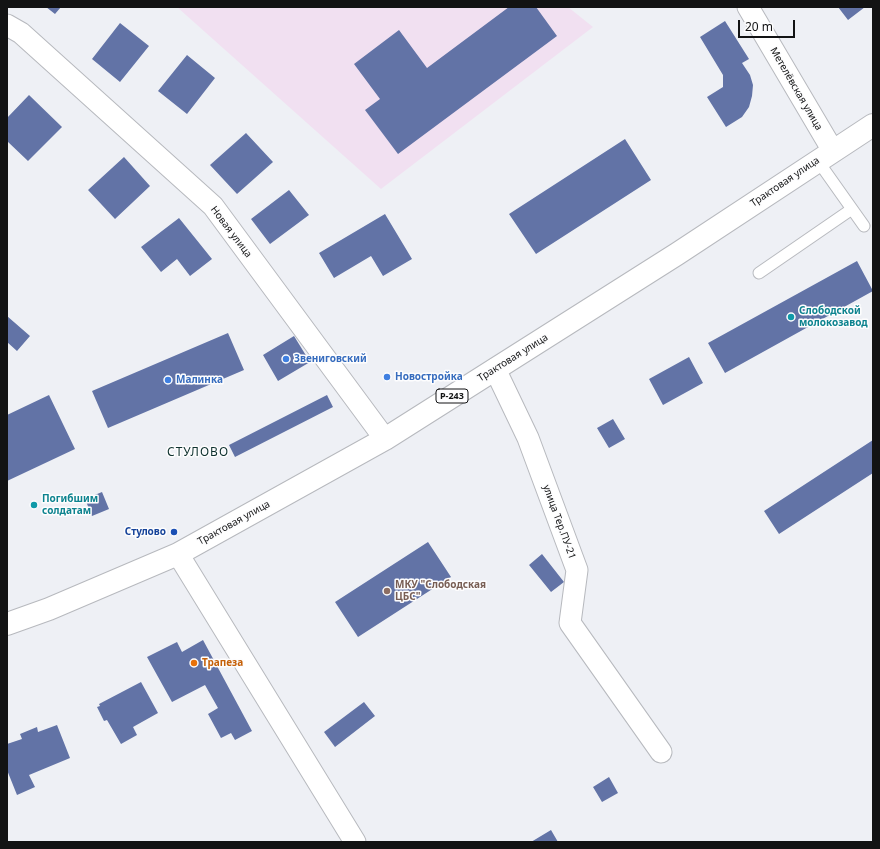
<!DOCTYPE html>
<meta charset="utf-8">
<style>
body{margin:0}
#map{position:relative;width:880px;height:849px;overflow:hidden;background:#eef0f5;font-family:"Noto Sans",sans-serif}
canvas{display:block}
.frame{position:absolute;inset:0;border:8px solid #121314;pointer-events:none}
.scale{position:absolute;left:738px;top:20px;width:57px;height:18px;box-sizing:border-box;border:2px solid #121314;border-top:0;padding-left:5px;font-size:12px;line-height:14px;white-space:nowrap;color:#121314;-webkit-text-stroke:3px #fdfdfe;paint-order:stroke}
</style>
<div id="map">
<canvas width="880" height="849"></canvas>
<div class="frame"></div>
<div class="scale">20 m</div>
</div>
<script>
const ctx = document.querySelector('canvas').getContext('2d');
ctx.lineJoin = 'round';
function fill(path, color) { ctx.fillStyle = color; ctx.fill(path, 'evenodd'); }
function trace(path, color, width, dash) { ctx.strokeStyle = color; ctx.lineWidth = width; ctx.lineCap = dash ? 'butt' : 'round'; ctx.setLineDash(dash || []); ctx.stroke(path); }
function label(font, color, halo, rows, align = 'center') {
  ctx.font = font + ' "Noto Sans",sans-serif'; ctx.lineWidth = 3; ctx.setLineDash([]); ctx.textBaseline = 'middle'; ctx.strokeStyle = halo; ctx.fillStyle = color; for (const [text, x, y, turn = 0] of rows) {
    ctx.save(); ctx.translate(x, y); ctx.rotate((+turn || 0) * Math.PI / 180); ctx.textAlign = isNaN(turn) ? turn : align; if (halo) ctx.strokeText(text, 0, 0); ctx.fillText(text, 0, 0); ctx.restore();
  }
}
const education = new Path2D(`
 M177,7H568L593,27L381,189Z`);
const building = new Path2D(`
 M46,7H61L55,14Z
 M509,7H536L557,36L398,154L365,110L380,99L354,64L399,30L427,68Z
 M838,7H865L848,20Z
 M725,21L749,59L742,63L750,75L753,85L752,96L749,107L742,117L726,127L707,97L723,87V75L700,37Z
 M120,23L149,46L120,82L92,59Z
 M187,55L215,78L187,114L158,91Z
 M29,95L62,127L28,161L7,141V118Z
 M246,133L273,162L237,194L210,165Z
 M625,139L651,180L536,254L509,214Z
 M124,157L150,186L115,219L88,190Z
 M289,190L309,215L270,244L251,219Z
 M385,214L412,259L383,276L371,256L334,278L319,253Z
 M179,218L212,259L190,276L177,259L161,272L141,247Z
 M857,261L873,291L725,373L708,343Z
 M7,316L30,336L17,351L7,342Z
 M228,333L244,370L108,428L92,391Z
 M294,336L310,362L278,381L263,355Z
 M689,357L703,383L663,405L649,379Z
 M49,395L75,449L7,481V415Z
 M327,395L333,407L235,457L229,445Z
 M613,419L625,439L609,448L597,428Z
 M873,440V473L779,534L764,511Z
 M102,492L109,509L92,516L85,499Z
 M428,542L451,577L358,637L335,602Z
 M542,554L564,582L551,592L529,565Z
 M203,640L252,731L235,740L231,733L221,738L208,714L218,708L205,685L172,702L147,657L177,642L182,652Z
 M141,682L158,713L133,727L137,735L121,744L107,720L104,721L97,707L100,706L99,704Z
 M364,702L375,716L335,747L324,732Z
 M57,725L70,758L29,775L35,787L17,795L7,770V744L22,739L20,734L37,727L38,732Z
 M609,777L618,793L602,802L593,787Z
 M551,830L558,842H531Z`);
const service = new Path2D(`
 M818,161L864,226
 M759,273L852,209`);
const minor = new Path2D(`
 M748,7L833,151
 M7,25L21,33L213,206L385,439
 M495,369L528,438L577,570L570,623L661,752
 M178,554L355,842`);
const trunk = new Path2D(`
 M7,624L49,609L178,554L385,439L677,254L873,125`);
const markers = [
 [791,317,4,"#0f9aa8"],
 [286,359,4,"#3f7fe0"],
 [387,377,4,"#3f7fe0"],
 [168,380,4,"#3f7fe0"],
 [34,505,4,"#0f9aa8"],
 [174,532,4,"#1a4fb4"],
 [387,591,4,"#8d6e63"],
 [194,663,4,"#e8710a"]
];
const shields = [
 [452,396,32]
];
const shieldNames = [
 ["Р-243",452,396]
];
const streetNames = [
 ["Метелёвская улица",796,89,60],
 ["Трактовая улица",785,182,-34],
 ["Новая улица",231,232,53],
 ["Трактовая улица",513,358,-32],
 ["улица Тер.ПУ-21",559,522,70],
 ["Трактовая улица",234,523,-29]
];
const cultureNames = [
 ["Слободской",799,311],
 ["молокозавод",799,323],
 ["Погибшим",42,499],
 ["солдатам",42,511]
];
const shopNames = [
 ["Звениговский",294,359],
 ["Новостройка",395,377],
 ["Малинка",176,380]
];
const transitNames = [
 ["Стулово",166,532]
];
const educationNames = [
 ["МКУ \"Слободская",395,585],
 ["ЦБС\"",395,597]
];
const foodNames = [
 ["Трапеза",202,663]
];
const quarterNames = [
 ["СТУЛОВО",198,453]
];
fill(education, '#f1e0f1');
fill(building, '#6273a6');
trace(service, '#b7b9be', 13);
trace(minor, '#b7b9be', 23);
trace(trunk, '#b7b9be', 24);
trace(service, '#fff', 11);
trace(minor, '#fff', 21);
trace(trunk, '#fff', 22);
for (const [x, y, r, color] of markers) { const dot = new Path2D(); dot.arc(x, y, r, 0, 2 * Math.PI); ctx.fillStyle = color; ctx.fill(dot); trace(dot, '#fdfdfe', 1.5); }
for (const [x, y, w] of shields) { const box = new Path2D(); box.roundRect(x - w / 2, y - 7, w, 14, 3); ctx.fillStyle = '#fdfdfe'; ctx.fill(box); trace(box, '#121314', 1); }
label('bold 9px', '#121314', null, shieldNames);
label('10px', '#121314', '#fdfdfe', streetNames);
label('bold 10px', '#0d838f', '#fdfdfe', cultureNames, 'left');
label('bold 10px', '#366cbe', '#fdfdfe', shopNames, 'left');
label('bold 10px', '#164399', '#fdfdfe', transitNames, 'right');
label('bold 10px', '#785e54', '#fdfdfe', educationNames, 'left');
label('bold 10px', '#c56008', '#fdfdfe', foodNames, 'left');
ctx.letterSpacing = '1px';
label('12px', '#0e312e', '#fdfdfe', quarterNames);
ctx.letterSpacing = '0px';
</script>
